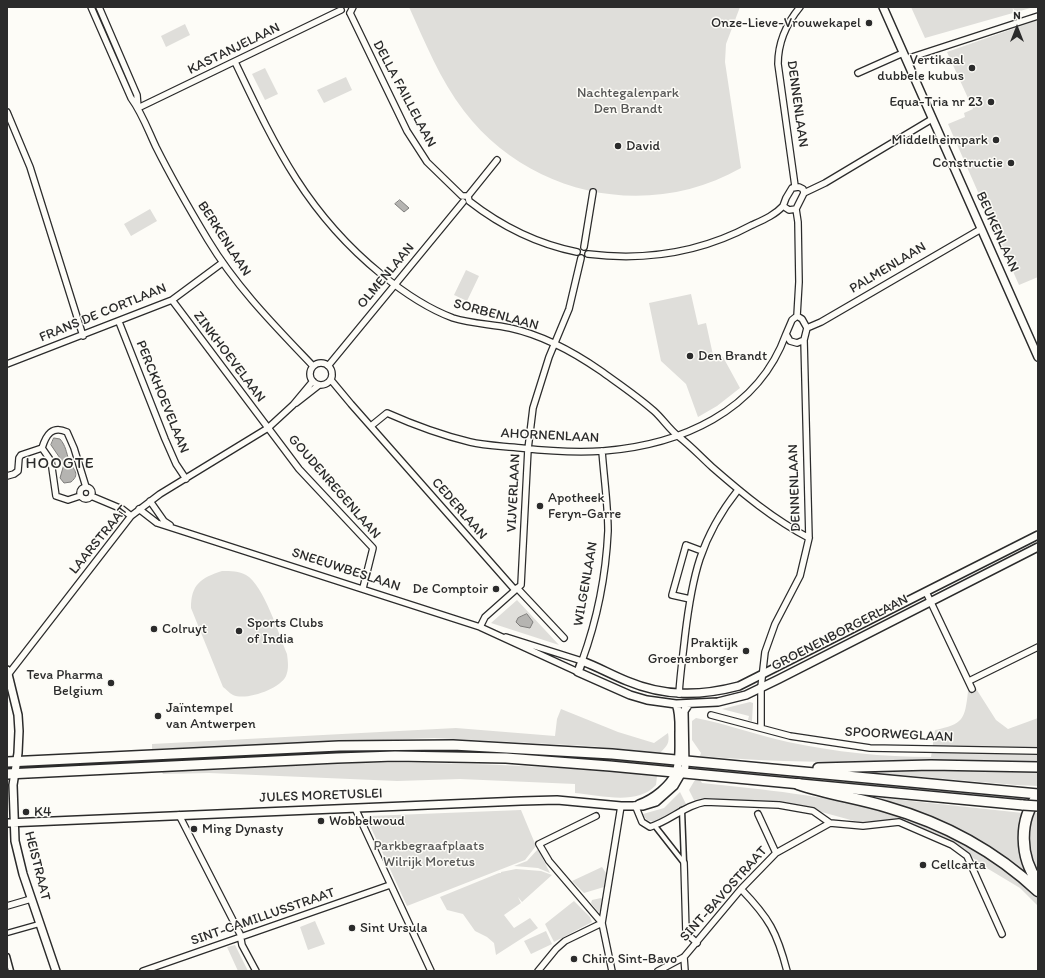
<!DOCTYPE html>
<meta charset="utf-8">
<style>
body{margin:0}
#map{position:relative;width:1045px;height:978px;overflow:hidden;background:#fdfcf7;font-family:Itim,sans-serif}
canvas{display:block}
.frame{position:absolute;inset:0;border:8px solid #2b2b2b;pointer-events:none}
.north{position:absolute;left:997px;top:8px;width:40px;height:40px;-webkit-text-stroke:3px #fdfcf7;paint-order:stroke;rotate:0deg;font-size:11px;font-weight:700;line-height:16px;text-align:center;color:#2b2b2b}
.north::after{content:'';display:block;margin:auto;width:14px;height:18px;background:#2b2b2b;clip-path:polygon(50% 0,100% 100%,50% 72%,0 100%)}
</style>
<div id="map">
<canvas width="1045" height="978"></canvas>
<div class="frame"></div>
<div class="north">N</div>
</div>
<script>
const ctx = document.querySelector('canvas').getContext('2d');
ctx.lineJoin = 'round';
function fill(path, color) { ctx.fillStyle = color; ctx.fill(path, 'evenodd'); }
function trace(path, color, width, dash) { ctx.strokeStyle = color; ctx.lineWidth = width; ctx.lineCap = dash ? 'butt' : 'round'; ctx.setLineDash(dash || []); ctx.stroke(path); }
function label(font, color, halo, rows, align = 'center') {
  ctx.font = font + ' Itim,sans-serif'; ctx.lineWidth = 3; ctx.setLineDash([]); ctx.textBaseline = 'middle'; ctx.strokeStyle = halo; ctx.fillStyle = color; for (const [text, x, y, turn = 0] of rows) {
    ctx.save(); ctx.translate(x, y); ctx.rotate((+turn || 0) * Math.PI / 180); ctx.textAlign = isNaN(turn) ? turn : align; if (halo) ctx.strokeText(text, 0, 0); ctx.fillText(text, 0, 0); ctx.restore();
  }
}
const green = new Path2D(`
 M409,7H740L726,44L725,62L741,168C648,221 529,196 464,111C440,80 425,42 409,7Z
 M911,7H1034L925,38Z
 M1038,20V277L1019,285L948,124L965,117L964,113L973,109L947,52Z
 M185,24L190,35L166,47L161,36Z
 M265,68L278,94L265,100L252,74Z
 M346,77L352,90L324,103L317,90Z
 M150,209L157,221L131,236L124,224Z
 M466,270L479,276L467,301L454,295Z
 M691,294L698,325L706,323L713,355L723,357L740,388L717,406L698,417L686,384L661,361L649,303Z
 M222,571C231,571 239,571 246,575C264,585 279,635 287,654C288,662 289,669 286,676C280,689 246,701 233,695C229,693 226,689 223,687L191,608C191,584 201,578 222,571Z
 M517,600L559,645L491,623Z
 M975,687L996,720L1008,729L1038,718V761C925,761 812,766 700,756L701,753L692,740V721L696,718C727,724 757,735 788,742C835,752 883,757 931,757L935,730C963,724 965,720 968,691Z
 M750,702L753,703L752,721L748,720L749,716L722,709Z
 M561,709L618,732L654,743L668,733C670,743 667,746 660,753L589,746L434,738L152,749V744L456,728L555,736L557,719Z
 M395,748L506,750L658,761V764L558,755L541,757L394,753L30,769L31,767L66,765L71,763Z
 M357,763C458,762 557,766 657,776L656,785C637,806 600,795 575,793V784L460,779L397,781L209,773L163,774L162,772Z
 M697,768L798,778L815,777L1028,797L1026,800L696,771Z
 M951,769L1038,771V786L1016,785L853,771Z
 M696,778H699L702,783C828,796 942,807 1038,898V906L1020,888L980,864L966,852L896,820L858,822L796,805L704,798L694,800L689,790Z
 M680,792L686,804C676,810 650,833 643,814L664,808Z
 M855,795L1023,813C1015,839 1019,852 1029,877L994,852Z
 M521,810L536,846L525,860L407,906L367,819L369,816Z
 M1030,813H1038V874L1027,845Z
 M538,849L550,873L538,868L514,866L527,861Z
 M602,867L606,873L604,887L584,893L572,881Z
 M516,869L541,871L552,875L522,902L518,897L521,903L504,915L514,928L530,918L538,928L496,955L494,943L487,937L475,931L463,914L447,910L440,897L499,873H501V872Z
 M601,898L602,899L600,911L598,912L591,903L592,900Z
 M574,901L590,917L592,922L554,942L545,924Z
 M315,921L325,944L308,950L300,927Z
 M546,931L552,944L531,954L524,941Z
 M235,945L248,971H238L227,947Z`);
const water = new Path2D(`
 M400,200L409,208L404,212L395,204Z
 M54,438L60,439C66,446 66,452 69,460C71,468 82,473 71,482L64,483L60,478L64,464L51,445Z
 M527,614L533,622L530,628L520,626L516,622L518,618Z`);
const pedestrian = new Path2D(`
 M682,810L684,863
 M655,826L684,863
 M7,933L39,924
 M7,956L11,971`);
const minor = new Path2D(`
 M91,7L131,98C142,113 148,130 156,147C172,179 190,210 208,240C237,288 275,326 313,366
 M99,7L137,95L138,108
 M350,13L407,131L427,162L462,196H468L469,201C501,226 537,244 577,252
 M350,13L353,7
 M906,59L1038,16
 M235,62C275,146 306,213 381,274C403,292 426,308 453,318C472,324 491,324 510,328C542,335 575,353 601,371C619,384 637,396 654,411C662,418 669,429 678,436C690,445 701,457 712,467C743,494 773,519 809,538
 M858,73L903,53
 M138,108L341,10
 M7,112L30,167L83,336
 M795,186L778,64C778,42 786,24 800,7
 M804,193L825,183L932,119
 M468,196L497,160
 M783,206L786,198L792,188L799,187L803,189L804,193
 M783,206L789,210L796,209L804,193
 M796,209L798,222L799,282L797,316
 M584,247L593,192
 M588,254C645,261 700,253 752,225C763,220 775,215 783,206
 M172,300L299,469L373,548L363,588
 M797,316L802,319L807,328L804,340L797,343L790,341L786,334L792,320Z
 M119,322L165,439L176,464L186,479
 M807,328L821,322L981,229
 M310 374a11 11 0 1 1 22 0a11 11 0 1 1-22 0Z
 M7,364L172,300L222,263
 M328,366L463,202
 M332,376L331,380L351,404L515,590
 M296,403L319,385
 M371,426L387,413C414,425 441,435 470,442C486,446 505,446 521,448C548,451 576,453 603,451C680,445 758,412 786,334
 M42,448C46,435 52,425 67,432L74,448L86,487
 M42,448L51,461L56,496L68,500L80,496
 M7,476L14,474L18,471L19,458L21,455L42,448
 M80 493a6 6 0 1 1 12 0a6 6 0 1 1-12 0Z
 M91,496L122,509L131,516
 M150,501L164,521L170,525
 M139,509L157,523L480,627L578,672
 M517,588L564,638
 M926,592L972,689
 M690,599L672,595L686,545L702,551
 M480,627L485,617L521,585L528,449L533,408L549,357L569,309L581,258
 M506,637L582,661C597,620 606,574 608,531C608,505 604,478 602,451
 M7,676L131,516L160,494L268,428L293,405L313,381
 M969,681L1038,647
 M679,694C680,675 683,655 685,636C692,577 700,538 738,490
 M711,715L790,736L870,748L1038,751
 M761,728V687L765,652L775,624L800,576L809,538L804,340
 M635,805L642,822L650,827C670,821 685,805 705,802L779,805L813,811L830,823L863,826L899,822L952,845L967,856L1002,934
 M355,808L431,971
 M758,814L776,853
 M179,815L240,934L242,945L256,971
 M684,863L686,933L697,943
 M741,889C769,918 777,932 787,971
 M7,906L31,899
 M684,957L685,971
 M143,971L390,885
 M538,971L556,949L565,941L602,923L549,861L539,844L596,816
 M612,971L602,923L621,806
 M658,971L684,957L741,889L776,853L830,823`);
const tertiary = new Path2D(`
 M883,7L1038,357
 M1038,535L739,686C701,696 665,697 627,681C612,675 598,667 582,661L578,672L630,695L647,700L676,704L718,702L746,695L779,679L1038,547
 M7,670L18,715L19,731L18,753L13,785L15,841L23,874L56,971
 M639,804C653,799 670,786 676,772C680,762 679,746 679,735C679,724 680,714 676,704
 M7,823L521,801L557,800L621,806H643L656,802L674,786L685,767L684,711L688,705`);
const trunk = new Path2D(`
 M7,762L339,746L453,745L612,754L1038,794
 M818,768L931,765L1038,767
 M7,774L337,758L395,756L506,758L610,766L1023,805`);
const motorway = new Path2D(`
 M798,784C827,794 857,798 887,807C943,823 995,851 1038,891
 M1038,796C1018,820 1020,858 1038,882`);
const trunkBridge = new Path2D(`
 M1023,805L1038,806`);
const markers = [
 [869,23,4,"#2b2b2b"],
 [972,68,4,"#2b2b2b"],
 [991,102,4,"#2b2b2b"],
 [996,140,4,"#2b2b2b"],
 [618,146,4,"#2b2b2b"],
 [1011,163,4,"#2b2b2b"],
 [690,356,4,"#2b2b2b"],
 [540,506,4,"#2b2b2b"],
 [496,589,4,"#2b2b2b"],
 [154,629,4,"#2b2b2b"],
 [239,631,4,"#2b2b2b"],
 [746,651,4,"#2b2b2b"],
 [111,683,4,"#2b2b2b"],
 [158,716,4,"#2b2b2b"],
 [26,812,4,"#2b2b2b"],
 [321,821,4,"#2b2b2b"],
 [194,829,4,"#2b2b2b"],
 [923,865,4,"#2b2b2b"],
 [352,928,4,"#2b2b2b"],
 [574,959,4,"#2b2b2b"]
];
const poiNames = [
 ["Onze-Lieve-Vrouwekapel",861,23,"right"],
 ["Vertikaal",964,60,"right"],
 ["dubbele kubus",964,76,"right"],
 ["Equa-Tria nr 23",983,102,"right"],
 ["Middelheimpark",988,140,"right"],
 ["David",626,146],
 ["Constructie",1003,163,"right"],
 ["Den Brandt",698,356],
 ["Apotheek",548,498],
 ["Feryn-Garre",548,514],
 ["De Comptoir",488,589,"right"],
 ["Sports Clubs",247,623],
 ["of India",247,639],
 ["Colruyt",162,629],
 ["Praktijk",738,643,"right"],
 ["Groenenborger",738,659,"right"],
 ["Teva Pharma",103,675,"right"],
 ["Belgium",103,691,"right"],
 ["Jaïntempel",166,708],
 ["van Antwerpen",166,724],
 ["K4",34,812],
 ["Wobbelwoud",329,821],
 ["Ming Dynasty",202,829],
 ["Cellcarta",931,865],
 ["Sint Ursula",360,928],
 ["Chiro Sint-Bavo",582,959]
];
const streetNames = [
 ["KASTANJELAAN",234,49,-26],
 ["DELLA FAILLELAAN",404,94,62],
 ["DENNENLAAN",797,104,82],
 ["BEUKENLAAN",997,232,66],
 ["BERKENLAAN",224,239,57],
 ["PALMENLAAN",888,268,-31],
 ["OLMENLAAN",386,276,-50],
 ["FRANS DE CORTLAAN",103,313,-22],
 ["SORBENLAAN",496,315,15],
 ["ZINKHOEVELAAN",229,357,53],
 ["PERCKHOEVELAAN",162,397,68],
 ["AHORNENLAAN",550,436,3],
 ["GOUDENREGENLAAN",334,487,49],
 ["DENNENLAAN",795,488,-92],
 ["VIJVERLAAN",514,493,-87],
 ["CEDERLAAN",459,509,49],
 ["LAARSTRAAT",99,540,-51],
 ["SNEEUWBESLAAN",346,570,18],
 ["WILGENLAAN",586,584,-80],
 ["GROENENBORGERLAAN",840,633,-27],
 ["SPOORWEGLAAN",899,735,3],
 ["JULES MORETUSLEI",321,796,-2],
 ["HEISTRAAT",37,866,76],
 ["SINT-BAVOSTRAAT",724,894,-48],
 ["SINT-CAMILLUSSTRAAT",263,917,-19]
];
const parkNames = [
 ["Nachtegalenpark",628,93],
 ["Den Brandt",628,109],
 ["Parkbegraafplaats",429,846],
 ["Wilrijk Moretus",429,862]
];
const quarterNames = [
 ["HOOGTE",60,464]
];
fill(green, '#dfdeda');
fill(water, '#b5b4b1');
trace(water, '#7e7d7b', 1);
trace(pedestrian, '#2b2b2b', 7);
trace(minor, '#2b2b2b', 8);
trace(tertiary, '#2b2b2b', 10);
trace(trunk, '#2b2b2b', 12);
trace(motorway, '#2b2b2b', 13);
trace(pedestrian, '#fdfcf7', 4);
trace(minor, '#fdfcf7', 5.5);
trace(tertiary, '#fdfcf7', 7);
trace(trunk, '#fdfcf7', 9);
trace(motorway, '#fdfcf7', 10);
trace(trunkBridge, '#2b2b2b', 12, []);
trace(trunkBridge, '#fdfcf7', 9);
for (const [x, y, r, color] of markers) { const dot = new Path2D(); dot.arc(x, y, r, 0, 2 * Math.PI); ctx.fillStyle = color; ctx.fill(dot); trace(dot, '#fdfcf7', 1.5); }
label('14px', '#2b2b2b', '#fdfcf7', poiNames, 'left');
label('14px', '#2b2b2b', '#fdfcf7', streetNames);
label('14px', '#585857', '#fdfcf7', parkNames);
ctx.letterSpacing = '1px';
label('16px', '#2b2b2b', '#fdfcf7', quarterNames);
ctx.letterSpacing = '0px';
</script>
